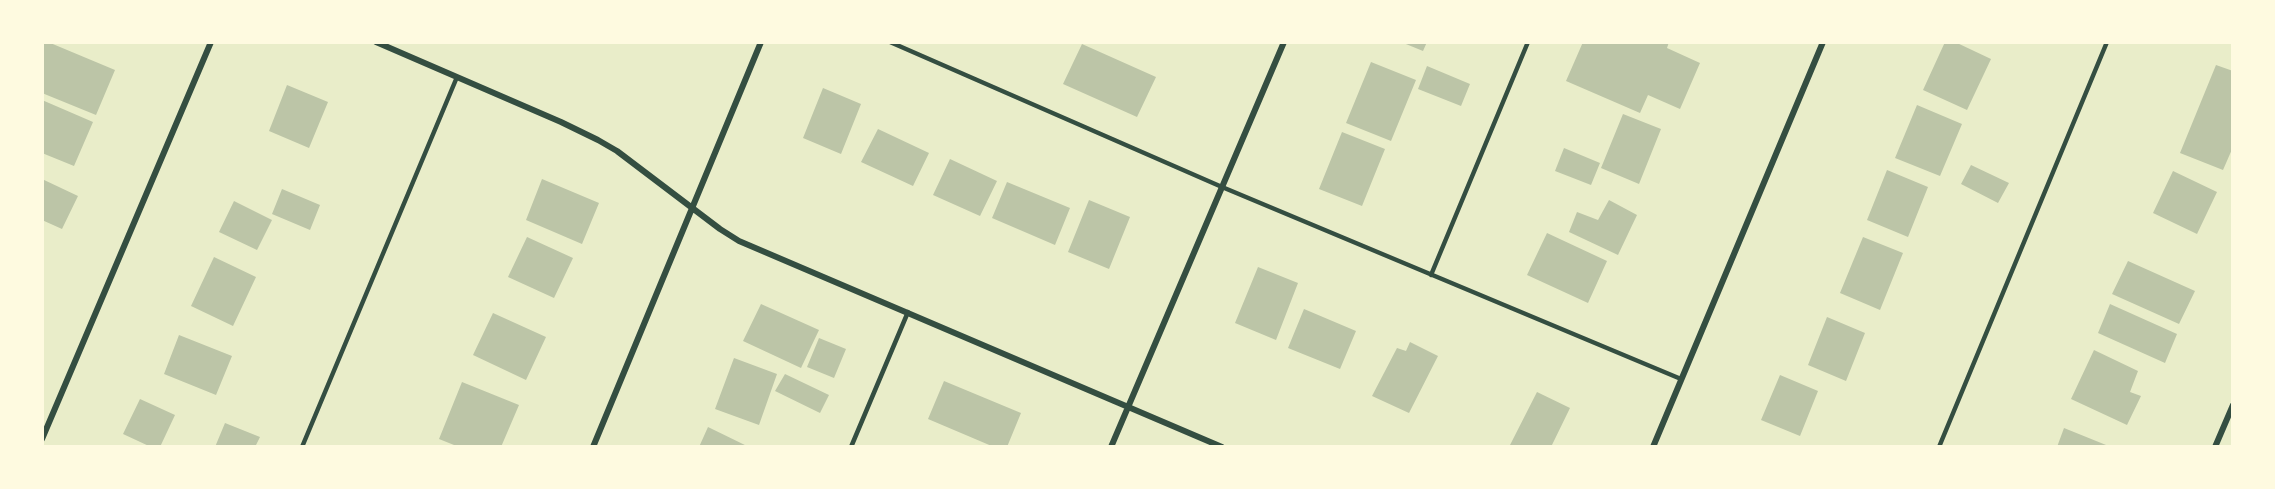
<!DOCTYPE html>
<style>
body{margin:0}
#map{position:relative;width:2275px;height:489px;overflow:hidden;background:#e9edc9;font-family:"Public Sans",sans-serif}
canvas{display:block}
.frame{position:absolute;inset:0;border:44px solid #fefae0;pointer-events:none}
</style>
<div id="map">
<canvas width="2275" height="489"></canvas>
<div class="frame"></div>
</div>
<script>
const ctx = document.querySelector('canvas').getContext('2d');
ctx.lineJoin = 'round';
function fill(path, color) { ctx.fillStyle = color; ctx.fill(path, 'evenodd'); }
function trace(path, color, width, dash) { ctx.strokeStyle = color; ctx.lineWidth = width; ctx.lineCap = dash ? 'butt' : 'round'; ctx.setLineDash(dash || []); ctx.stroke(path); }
const building = new Path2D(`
 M42,42H48L115,70L96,115L42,93Z
 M1401,42H1427L1423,51Z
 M1583,42H1669L1667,48L1700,63L1680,109L1648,95L1640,113L1566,81Z
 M1945,42H1955L1991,59L1967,110L1923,90Z
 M1082,44L1156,77L1137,117L1063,84Z
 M1371,62L1416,80L1391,141L1346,123Z
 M2216,65L2233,71V147L2223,170L2180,153Z
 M1427,66L1470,84L1461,106L1418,89Z
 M287,85L328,102L309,148L269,131Z
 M823,88L861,104L841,154L803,138Z
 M42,100L93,122L74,166L42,153Z
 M1917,105L1962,124L1940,176L1895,158Z
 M1623,114L1661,129L1639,184L1601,168Z
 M878,129L929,153L913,186L861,162Z
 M1342,132L1385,149L1362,206L1319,189Z
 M1564,148L1600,163L1591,185L1555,171Z
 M950,159L997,181L980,216L933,195Z
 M1971,165L2009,183L1998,203L1961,184Z
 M1887,170L1928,187L1908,237L1867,220Z
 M2173,171L2217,192L2197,234L2153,213Z
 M42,179L78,196L62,229L42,220Z
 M542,179L599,203L582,244L526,220Z
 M1007,182L1070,208L1055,245L992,218Z
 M282,189L320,205L310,230L272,214Z
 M1089,200L1130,217L1109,269L1068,252Z
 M1609,200L1637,215L1618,255L1569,232L1577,212L1598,220Z
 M234,201L272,220L257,250L219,232Z
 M1547,233L1607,261L1588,303L1527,275Z
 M527,237L573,258L554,298L508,277Z
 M1863,237L1903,253L1880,310L1840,293Z
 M214,257L256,277L233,326L191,306Z
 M2128,261L2195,291L2179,324L2112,294Z
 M1258,267L1298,283L1276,340L1235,323Z
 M761,304L819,330L801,368L743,341Z
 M2110,304L2177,334L2165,363L2098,333Z
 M1304,309L1356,331L1340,369L1288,348Z
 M493,313L546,337L526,380L473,355Z
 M1827,317L1865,333L1846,381L1808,365Z
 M179,335L232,356L216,395L164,374Z
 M819,338L846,349L834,378L807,367Z
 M1410,342L1438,356L1409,413L1372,396L1397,348L1406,351Z
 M2094,350L2138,371L2130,392L2141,396L2127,425L2071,399Z
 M734,358L777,374L759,425L715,409Z
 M785,374L829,395L820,413L775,391Z
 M1780,375L1818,391L1800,436L1761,420Z
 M944,381L1021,413L1007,447H994L928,419Z
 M462,382L519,405L501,447H459L439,439Z
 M1537,392L1570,408L1551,447H1509Z
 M140,399L175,415L160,447H151L123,434Z
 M225,423L260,437L255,447H215Z
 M708,427L749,447H699Z
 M2064,428L2111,447H2057Z`);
const service = new Path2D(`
 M890,42L1222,187L1681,379
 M1431,275L1528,42
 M302,447L457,77
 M851,447L908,312
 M1939,447L2107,42`);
const minor = new Path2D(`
 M376,42L561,122L598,140L617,151L720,229L739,241L1222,447
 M42,439L211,42
 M593,447L761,42
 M1111,447L1284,42
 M1653,447L1823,42
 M2215,447L2233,405`);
fill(building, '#bcc5a7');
trace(service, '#344e41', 4.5);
trace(minor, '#344e41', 6);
</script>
